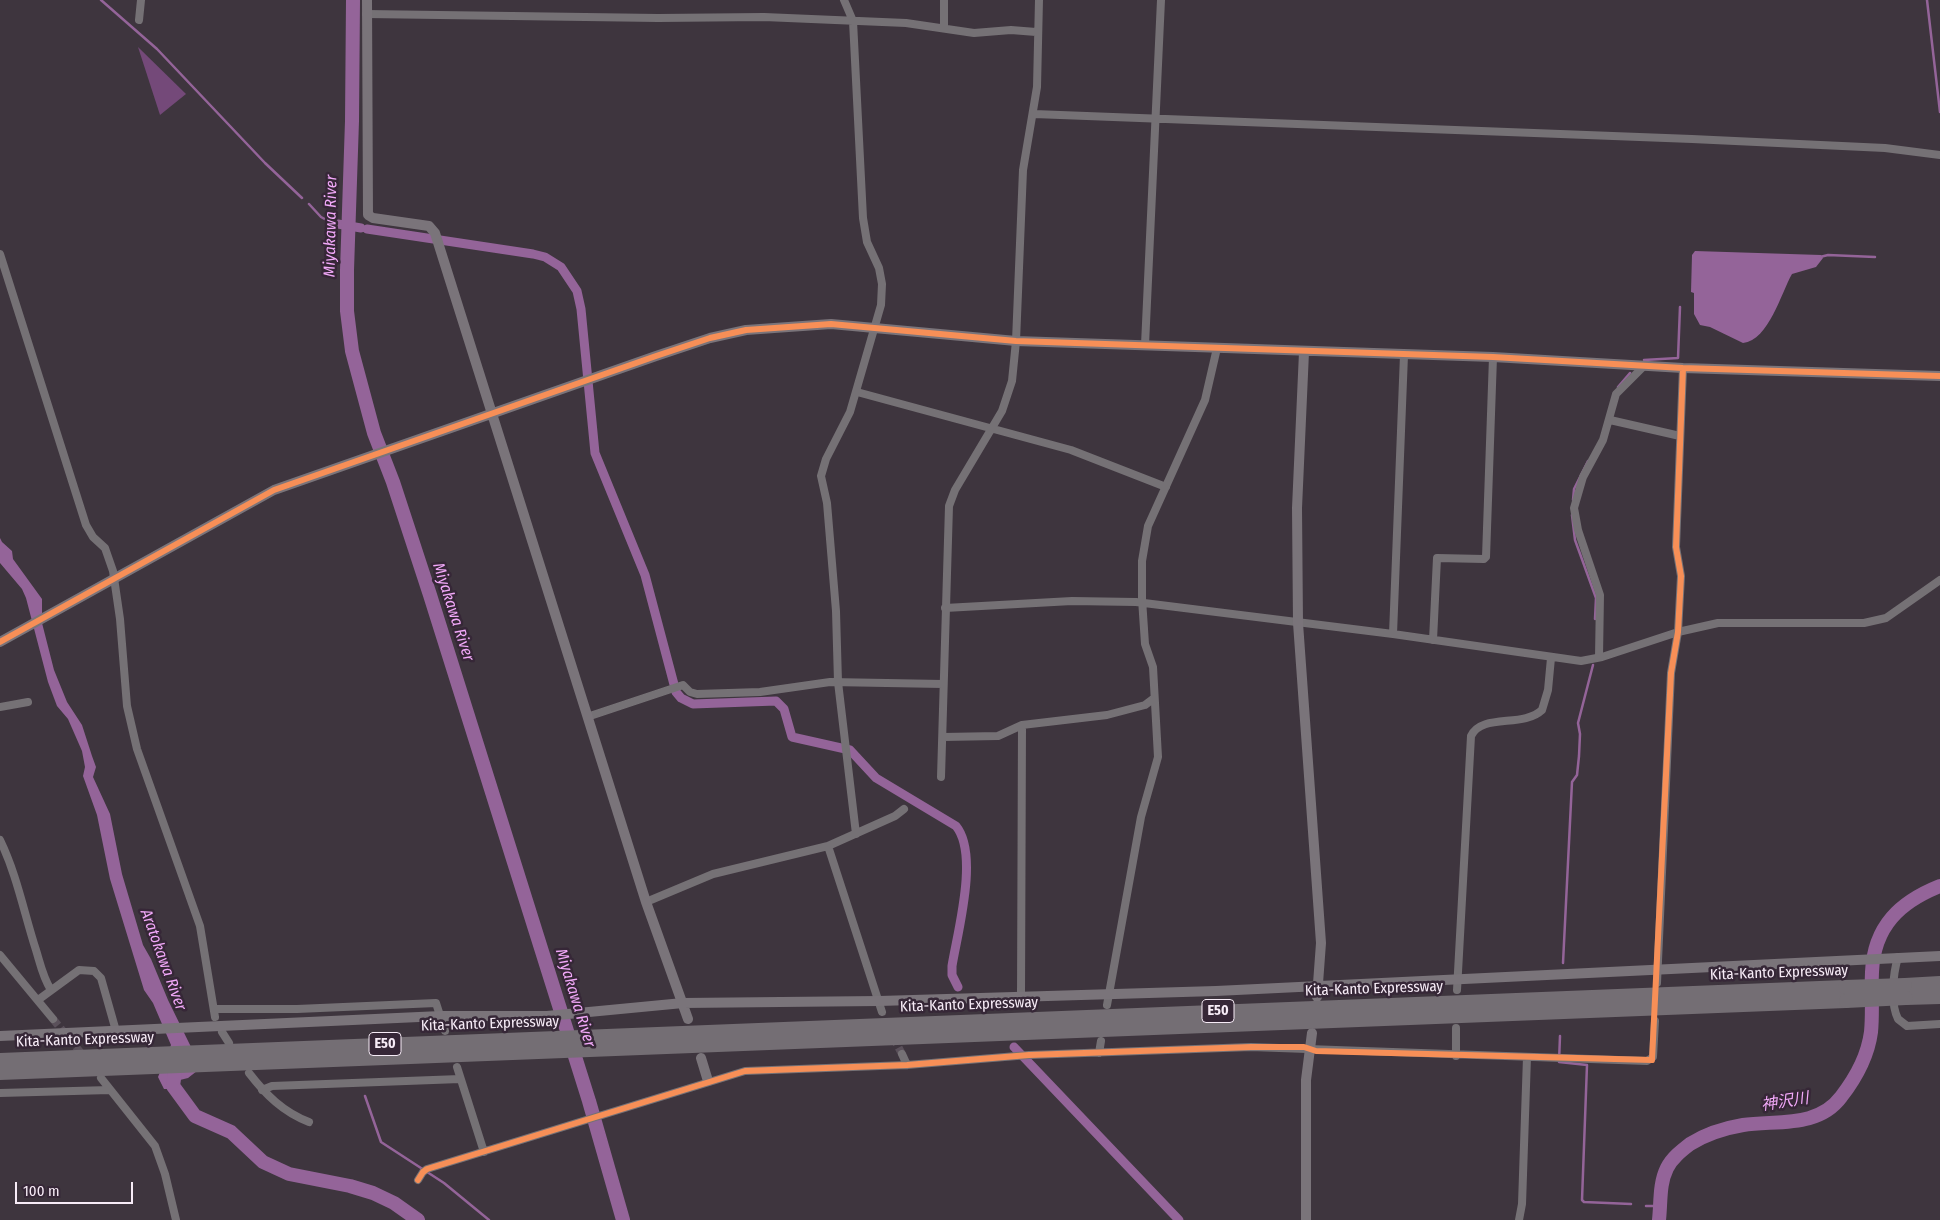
<!DOCTYPE html>
<meta charset="utf-8">
<style>
body{margin:0}
#map{position:relative;width:1940px;height:1220px;overflow:hidden;background:#3e353e;font-family:"Fira Sans Condensed",sans-serif}
canvas{display:block}
.scale{position:absolute;left:15px;top:1182px;width:118px;height:22px;box-sizing:border-box;border:2px solid #f7ecf7;border-top:0;padding-left:6px;font-size:15px;line-height:18px;white-space:nowrap;color:#f7ecf7;-webkit-text-stroke:4px #362737;paint-order:stroke}
</style>
<div id="map">
<canvas width="1940" height="1220"></canvas>
<div class="scale">100 m</div>
</div>
<script>
const ctx = document.querySelector('canvas').getContext('2d');
ctx.lineJoin = 'round';
function fill(path, color) { ctx.fillStyle = color; ctx.fill(path, 'evenodd'); }
function trace(path, color, width, dash) { ctx.strokeStyle = color; ctx.lineWidth = width; ctx.lineCap = dash ? 'butt' : 'round'; ctx.setLineDash(dash || []); ctx.stroke(path); }
function label(font, color, halo, rows, align = 'center') {
  ctx.font = font + ' "Fira Sans Condensed","Noto Sans JP",sans-serif'; ctx.lineWidth = 5; ctx.setLineDash([]); ctx.textBaseline = 'middle'; ctx.strokeStyle = halo; ctx.fillStyle = color; for (const [text, x, y, turn = 0] of rows) {
    ctx.save(); ctx.translate(x, y); ctx.rotate((+turn || 0) * Math.PI / 180); ctx.textAlign = isNaN(turn) ? turn : align; if (halo) ctx.strokeText(text, 0, 0); ctx.fillText(text, 0, 0); ctx.restore();
  }
}
const green = new Path2D(`
 M138,47L186,94L160,115Z`);
const water = new Path2D(`
 M1695,251L1821,255L1823,258L1816,267L1792,274C1781,293 1769,340 1743,343L1710,327L1700,325L1694,314V293L1691,292L1692,255Z
 M0,538L2,542L12,551L13,559L42,599V623L54,670L67,702L82,725L92,756L96,767L93,777L110,814L122,874L143,945L151,959L168,1000L191,1047L197,1071L188,1078L180,1080L177,1089H164L158,1077L171,1045L153,1003L144,990L110,879L97,815L83,776L85,767L82,751L68,719L57,706L48,682L26,598L22,589L0,563Z`);
const stream = new Path2D(`
 M101,0L157,49L265,163L302,198
 M1927,0L1940,112
 M309,204L321,217L332,223
 M1820,257L1828,255L1875,257
 M1644,360L1678,358L1680,307
 M1618,387L1630,373
 M1573,500L1574,489L1588,461
 M1572,515L1575,540L1596,598L1595,619
 M1563,963L1572,782L1577,775L1579,756L1580,734L1578,723L1593,665
 M1560,1036L1559,1062L1587,1065L1582,1200L1584,1202L1631,1204
 M365,1096L381,1142L444,1183L489,1220
 M1646,1206H1661`);
const canal = new Path2D(`
 M338,224L361,228
 M367,229L533,254L545,257L561,267L577,291L581,309L595,453L645,575L676,692L681,698L693,704L776,701L784,709L792,737L850,750L876,778L956,826C979,854 958,930 952,966V975L958,987
 M1014,1047L1179,1220`);
const river = new Path2D(`
 M353,0L352,121L347,270V311L352,351L374,433L393,482L430,595L589,1101L623,1220
 M175,1072L173,1086L195,1116L231,1132L263,1162L289,1174L350,1186L373,1193L394,1203L418,1220
 M1659,1220C1661,1203 1659,1184 1667,1168C1672,1158 1681,1151 1690,1144C1706,1134 1725,1128 1743,1125C1777,1120 1818,1128 1841,1097C1855,1079 1868,1055 1871,1032C1873,1012 1871,992 1872,972C1874,926 1900,902 1940,886`);
const streetTunnel = new Path2D(`
 M53,1019L85,1058
 M893,1037L902,1054`);
const street = new Path2D(`
 M844,0L853,21L863,218L867,242L879,268L882,284L881,305L850,412L826,459L821,476L827,503L836,611L838,682L856,834
 M366,14L658,18L764,17L906,23L974,33L1011,30L1036,32
 M139,20L141,0
 M944,27V0
 M1034,114L1692,139L1885,148L1940,155
 M0,254L86,525L93,537L105,548L113,571L120,619L127,706L137,749L200,926L215,1017
 M1145,345L1161,0
 M857,392L1071,450L1166,487
 M1610,420L1680,436
 M945,608L1072,601L1136,602L1393,634L1581,661L1602,657L1678,632L1718,623H1864L1886,618L1940,580
 M1393,634L1404,355
 M1433,640L1437,558L1484,559L1486,557L1493,357
 M1599,657L1600,595L1578,530L1574,508L1583,477L1603,440L1616,394L1644,366
 M0,707L28,702
 M587,717L683,685L690,692L697,694L760,692L830,682L943,684
 M943,737L998,736L1022,725L1107,715L1145,705L1153,699
 M941,777L949,506L955,490L1002,411L1012,381L1016,341L1023,170L1037,87L1039,0
 M0,840C17,875 24,913 36,950C40,963 43,978 51,990
 M828,846L882,1012
 M646,902L713,874L828,846L895,816L904,809
 M0,955L53,1019
 M1898,957C1893,974 1890,1003 1898,1019L1907,1026L1940,1024
 M1657,983L1671,673L1678,632L1681,576L1676,547L1683,368
 M1457,990L1471,736C1482,713 1523,728 1542,710L1548,690L1551,658
 M1021,996L1022,725
 M38,1000L79,970L94,971L101,978L116,1031
 M1107,1005L1141,817L1158,757L1153,667L1145,644L1142,599V561L1148,526L1205,400L1217,348
 M215,1009H297L436,1003L445,1031
 M222,1032L229,1043
 M1099,1053L1101,1041
 M902,1054L907,1065
 M1456,1056V1028
 M457,1067L484,1152
 M249,1073C266,1095 283,1112 309,1122
 M101,1078L155,1146L165,1174L176,1220
 M262,1090L272,1086L460,1079
 M0,1093L110,1090
 M418,1180L423,1172L427,1169L745,1071L907,1065L1029,1055L1251,1047L1647,1061L1653,1057L1655,1021
 M1519,1220L1522,1204L1527,1057`);
const secondary = new Path2D(`
 M367,0L368,215L373,218L429,226L435,233L646,902L688,1019
 M1304,352L1297,508L1298,623L1321,943L1317,997
 M0,642L274,490L656,356L710,338L746,330L831,324L1016,341L1493,357L1683,368L1940,376
 M0,1036L441,1016H547L683,1003L879,1001L1216,991L1940,956
 M701,1058L708,1081
 M1306,1220V1080L1312,1033`);
const highway = new Path2D(`
 M1905,985L1940,983
 M1906,998L1940,997
 M0,1060L1845,987
 M0,1073L1846,1001`);
const highwayBridge = new Path2D(`
 M1845,987L1905,985
 M1846,1001L1906,998`);
const cycleway = new Path2D(`
 M0,642L274,490L656,356L710,338L746,330L831,324L1016,341L1493,357L1683,368L1940,376
 M418,1180L423,1172L427,1169L745,1071L907,1065L1029,1055L1251,1047H1304L1316,1051L1652,1060L1671,673L1678,632L1681,576L1676,547L1683,368`);
const shields = [
 [1218,1011,32],
 [385,1044,32]
];
const shieldNames = [
 ["E50",1218,1011],
 ["E50",385,1044]
];
const streetNames = [
 ["Kita-Kanto Expressway",1779,973,-2],
 ["Kita-Kanto Expressway",1374,989,-2],
 ["Kita-Kanto Expressway",969,1005,-2],
 ["Kita-Kanto Expressway",490,1024,-2],
 ["Kita-Kanto Expressway",85,1040,-2]
];
const waterNames = [
 ["Miyakawa River",331,226,-89],
 ["Miyakawa River",453,612,72],
 ["Aratokawa River",163,960,70],
 ["Miyakawa River",575,998,73],
 ["神沢川",1785,1102,-9]
];
fill(green, '#744979');
fill(water, '#946499');
trace(stream, '#946499', 2.5);
trace(canal, '#946499', 9);
trace(river, '#946499', 14);
trace(streetTunnel, '#5a505a', 8, [8, 4]);
trace(street, '#757175', 8);
trace(secondary, '#7a747a', 10);
trace(highway, '#746e74', 14);
trace(highwayBridge, '#746e74', 14);
trace(cycleway, '#f78f57', 6);
for (const [x, y, w] of shields) { const box = new Path2D(); box.roundRect(x - w / 2, y - 11.5, w, 23, 4); ctx.fillStyle = '#362737'; ctx.fill(box); trace(box, '#f7ecf7', 1); }
label('bold 14px', '#f7ecf7', null, shieldNames);
label('15px', '#f7ecf7', '#362737', streetNames);
label('italic 16px', '#f2a9f9', '#362737', waterNames);
</script>
